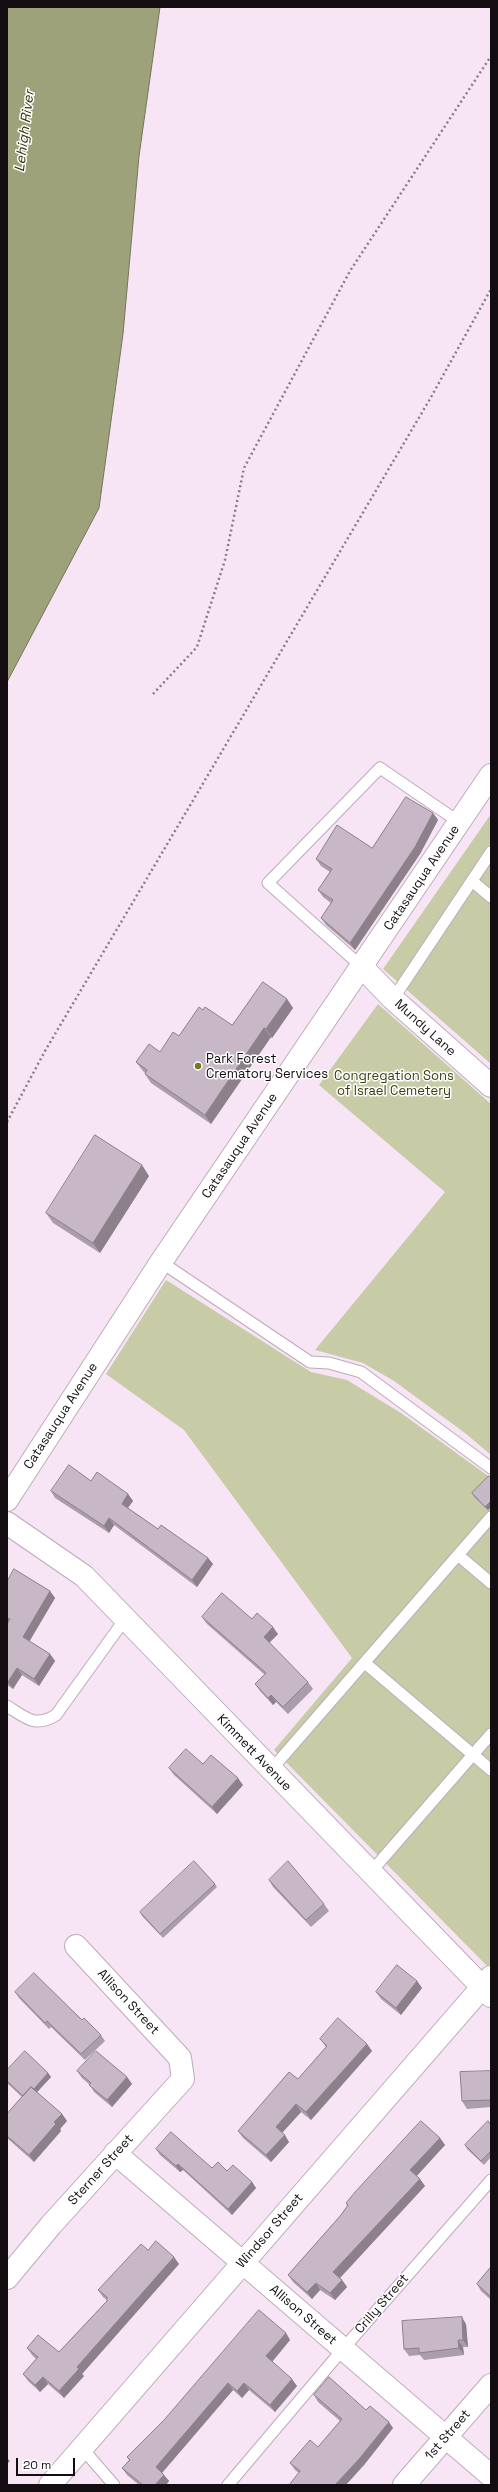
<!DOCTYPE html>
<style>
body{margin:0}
#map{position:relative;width:498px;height:2492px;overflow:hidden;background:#f7e5f5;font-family:"Space Grotesk",sans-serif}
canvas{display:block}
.frame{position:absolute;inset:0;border:8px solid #130d12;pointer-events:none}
.scale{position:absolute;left:16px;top:2458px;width:59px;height:18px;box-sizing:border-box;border:2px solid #130d12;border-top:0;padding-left:5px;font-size:12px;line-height:14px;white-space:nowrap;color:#130d12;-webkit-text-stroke:3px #fff;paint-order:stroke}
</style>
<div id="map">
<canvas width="498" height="2492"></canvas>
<div class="frame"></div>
<div class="scale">20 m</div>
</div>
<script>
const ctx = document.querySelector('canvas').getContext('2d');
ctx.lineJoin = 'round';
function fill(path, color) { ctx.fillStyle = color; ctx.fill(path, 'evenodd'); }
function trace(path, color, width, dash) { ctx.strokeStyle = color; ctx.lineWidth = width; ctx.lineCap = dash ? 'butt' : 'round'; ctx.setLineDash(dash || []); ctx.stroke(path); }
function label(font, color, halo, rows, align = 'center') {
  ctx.font = font + ' "Space Grotesk",sans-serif'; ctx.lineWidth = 3; ctx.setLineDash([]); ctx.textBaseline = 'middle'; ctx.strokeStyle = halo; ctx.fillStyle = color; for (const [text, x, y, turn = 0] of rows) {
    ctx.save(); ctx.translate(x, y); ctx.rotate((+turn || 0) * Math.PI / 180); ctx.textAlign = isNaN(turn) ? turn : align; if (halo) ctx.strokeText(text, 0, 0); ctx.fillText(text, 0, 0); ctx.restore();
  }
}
const green = new Path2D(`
 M491,814V1064L383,969Z
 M378,1004L491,1104V1455L465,1433L394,1381L363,1363L315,1350L445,1192L319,1085Z
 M166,1280L311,1372L347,1380L401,1413L491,1478V1970L274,1750L352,1658L184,1430L106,1374Z`);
const water = new Path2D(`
 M7,7H160L139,156L123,334L99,508L7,682Z`);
const path = new Path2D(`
 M153,694L197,647L225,560L244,468L350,271L491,56
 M7,1122L45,1051L430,399L491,289`);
const lane = new Path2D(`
 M472,881L491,897
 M362,967L268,883L380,768L459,822
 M393,999L491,852
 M161,1262L310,1362L329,1363L361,1372L491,1468
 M458,1555L491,1583
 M365,1663L491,1770
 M7,1706C26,1718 35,1728 56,1715L125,1619
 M271,1770L491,1517
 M370,1873L491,1734
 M82,2448L114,2485
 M228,2485L343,2349L491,2180`);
const street = new Path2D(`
 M362,967L393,999L491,1086
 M7,1500L161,1262L491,775
 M7,1523L84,1576L491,1996
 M115,2153L491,2476
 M7,2278L51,2225L183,2079L180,2058L76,1946
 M50,2485L491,1977
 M404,2485L491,2385`);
const wall = new Path2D(`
 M433,813L438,820L420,854L355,950L326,925L321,918L331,903L323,897L318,890L330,872L321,866L316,859L372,848Z
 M287,999L293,1008L272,1038L271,1037L211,1124L151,1083L145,1074V1073L143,1071L136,1062L160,1052L179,1036L203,1010L232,1025Z
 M149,1176L100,1253L53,1223L46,1213Z
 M491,1478V1507L488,1510L474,1497L472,1493Z
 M51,1491L128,1494L133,1501L128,1508L158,1529L208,1558L213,1564L197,1587L114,1525L109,1533L55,1498Z
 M7,1582L50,1591L55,1598L29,1641L50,1654L55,1661L39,1686L22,1675L13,1689L7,1685V1624L8,1622H7Z
 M202,1617L252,1619L278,1634L269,1643L308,1682L313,1689L288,1714L276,1702L273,1705L260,1691L255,1684L265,1675L207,1624Z
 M203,1764L243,1785L217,1814L174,1775L169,1768Z
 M269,1880L324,1904L329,1911L311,1927L273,1887Z
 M215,1884L217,1887L163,1938L142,1916L140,1912Z
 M417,1981L422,1988L401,2015L381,1999L376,1992Z
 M15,1992L82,2020L101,2035L105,2041L85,2060L51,2027L49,2029L19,1998Z
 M320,2039L367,2044L372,2051L311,2120L301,2112L282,2133L289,2142L271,2162L243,2138L238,2131L298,2079L326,2047Z
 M7,2070L48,2073L51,2077L37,2092L62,2114L67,2121L60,2129L61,2131L34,2162L7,2138V2114L22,2097L7,2083Z
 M77,2071L127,2077L132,2084L112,2107L94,2092L90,2085L82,2078Z
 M491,2071V2107L467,2109L462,2101Z
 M491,2125V2157L484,2165L467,2149L465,2145Z
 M440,2138L445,2145L416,2176L425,2186L340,2278L342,2280L347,2287L335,2300L320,2290L312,2299L293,2282L288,2275L341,2215L347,2206L346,2203Z
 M156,2149L212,2168L227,2171L252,2182L256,2188L232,2215L183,2170L180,2172L160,2155Z
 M148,2250L179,2264L82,2374L84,2376L64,2398L48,2384L40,2392L28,2381L23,2374L36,2359L32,2355L27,2348L59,2352L107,2301V2300L103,2297L98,2290Z
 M491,2267V2300L481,2291L477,2284Z
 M466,2324L468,2347H463L464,2355L424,2360L420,2355L409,2356L404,2349Z
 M286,2333L290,2340L272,2362L297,2386L275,2412L249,2390L242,2398L233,2390L162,2473L169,2481L166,2485H139L127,2475L122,2468L129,2460L127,2457Z
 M314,2395L366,2410L393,2428L364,2465L299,2473L295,2470L290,2463L318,2447L340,2421L318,2402Z`);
const shadedWall = new Path2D(`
 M433,813L438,820L420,854L355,950L350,943Z
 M287,999L293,1008L272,1038L266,1029Z
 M264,1028L271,1037L211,1124L205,1115Z
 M142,1165L149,1176L100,1253L93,1243Z
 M128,1494L133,1501L126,1510L122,1504Z
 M491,1501V1507L488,1510L485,1507Z
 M109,1518L114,1525L109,1533L104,1526Z
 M208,1558L213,1564L197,1587L192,1580Z
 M50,1591L55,1598L28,1644L23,1637Z
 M273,1627L278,1634L268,1644L264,1637Z
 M50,1654L55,1661L39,1686L34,1679Z
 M17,1668L22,1675L13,1689L8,1682Z
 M271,1695L276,1702L273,1705L268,1698Z
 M238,1778L243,1785L217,1814L212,1807Z
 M417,1981L422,1988L401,2015L396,2008Z
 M367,2044L372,2051L311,2120L306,2112Z
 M48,2073L51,2077L28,2102L26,2098Z
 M127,2077L132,2084L112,2107L107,2100Z
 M296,2104L301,2112L281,2134L276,2127Z
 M62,2114L67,2121L60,2129L61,2131L34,2162L29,2155L54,2122Z
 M285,2135L289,2142L271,2162L266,2155Z
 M440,2138L445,2145L415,2178L410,2170Z
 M178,2164L183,2170L180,2172L176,2166Z
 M420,2179L425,2186L338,2280L333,2272Z
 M252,2182L256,2188L232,2215L228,2209Z
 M174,2257L179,2264L82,2374L84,2376L64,2398L59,2391L77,2367Z
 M342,2280L347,2287L335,2300L330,2293Z
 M316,2283L320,2290L312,2299L307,2292Z
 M462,2317L466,2324L468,2347L463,2340Z
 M286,2333L290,2340L271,2363L266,2356Z
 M458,2340L463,2347L464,2355L459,2348Z
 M43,2377L48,2384L40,2392L35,2385Z
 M292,2379L297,2386L275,2412L270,2405Z
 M228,2383L233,2390L161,2474L156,2467Z
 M244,2383L249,2390L242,2398L237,2391Z
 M389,2422L393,2428L364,2465L346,2485H335Z
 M7,2458L10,2461L7,2464Z
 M164,2475L169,2481L166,2485H155Z`);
const building = new Path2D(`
 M406,797L433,813L415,847L350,943L321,918L333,900L318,890L332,869L316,859L337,825L372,848Z
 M263,982L287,999L266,1029L264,1028L205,1115L145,1074L147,1070L136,1062L149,1044L160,1052L173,1032L179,1036L199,1007L203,1010L205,1007L232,1025Z
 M95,1135L142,1165L93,1243L46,1213Z
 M69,1465L91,1481L97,1472L128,1494L122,1504L158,1529L161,1525L208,1558L192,1580L109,1518L104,1526L51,1491Z
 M489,1476L491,1478V1501L485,1507L472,1493Z
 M14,1569L50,1591L23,1637L50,1654L34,1679L17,1668L8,1682H7V1624L10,1619L7,1618V1582Z
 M222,1593L252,1619L257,1613L273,1627L264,1637L308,1682L283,1707L271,1695L268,1698L255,1684L266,1673L202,1617Z
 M186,1749L203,1764L211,1755L238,1778L212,1807L169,1768Z
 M194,1861L215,1884L160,1934L140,1912Z
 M288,1861L324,1904L306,1920L269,1880Z
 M397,1965L417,1981L396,2008L376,1992Z
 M34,1973L82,2020L84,2018L101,2035L81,2054L47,2021L45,2023L15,1992Z
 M338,2018L367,2044L306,2112L296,2104L276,2127L285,2135L266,2155L238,2131L289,2072L298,2079L327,2046L320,2039Z
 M25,2051L48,2073L34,2089L31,2087L23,2096L7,2081V2070Z
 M96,2051L127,2077L107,2100L89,2085L91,2083L77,2071Z
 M491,2071V2100L462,2101L460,2072Z
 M31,2087L62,2114L54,2122L56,2124L29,2155L7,2136V2114Z
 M421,2121L440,2138L410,2170L420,2179L333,2272L342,2280L330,2293L316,2283L307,2292L288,2275L341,2215L348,2205L346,2203L356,2191Z
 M488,2121L491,2125V2151L481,2161L465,2145Z
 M171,2132L212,2168L218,2162L227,2171L233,2165L252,2182L228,2209L178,2164L176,2166L156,2149Z
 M156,2241L174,2257L77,2367L79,2369L59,2391L43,2377L35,2385L23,2374L38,2357L27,2348L38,2335L59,2352L107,2301V2297L98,2290L141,2244L148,2250Z
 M491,2267V2297L477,2284Z
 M259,2310L286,2333L266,2356L292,2379L270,2405L244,2383L237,2391L228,2383L156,2467L164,2475L155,2485H143L122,2468L130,2460L127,2457L164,2420Z
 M462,2317L463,2340H458L459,2348L419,2353V2348L404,2349L402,2321Z
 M329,2377L366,2410L370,2406L389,2422L360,2458L335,2485H289L300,2471L290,2463L310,2440L318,2447L342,2419L314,2395Z`);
const markers = [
 [198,1066,4,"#737a23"]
];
const streetNames = [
 ["Catasauqua Avenue",422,878,-56],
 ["Mundy Lane",425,1028,42],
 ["Catasauqua Avenue",240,1146,-56],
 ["Catasauqua Avenue",61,1416,-57],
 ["Kimmett Avenue",254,1753,46],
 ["Allison Street",128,2002,47],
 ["Sterner Street",101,2170,-48],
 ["Windsor Street",270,2231,-49],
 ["Crilly Street",382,2304,-49],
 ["Allison Street",303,2315,41],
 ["1st Street",448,2435,-49]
];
const poiNames = [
 ["Park Forest",206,1059],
 ["Crematory Services",206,1074]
];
const parkNames = [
 ["Congregation Sons",394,1076],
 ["of Israel Cemetery",394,1091]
];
const waterNames = [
 ["Lehigh River",25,131,-83]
];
fill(green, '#c7cba6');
fill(water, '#9da27b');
trace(water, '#74755c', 1);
trace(lane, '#bdabbb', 13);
trace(street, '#bdabbb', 24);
trace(path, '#887c87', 2.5, [2, 3]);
trace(lane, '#fff', 11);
trace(street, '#fff', 22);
fill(wall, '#ac9daa');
fill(shadedWall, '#8c808b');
fill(building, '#c8b7c6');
trace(building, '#8c808b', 1);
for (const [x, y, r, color] of markers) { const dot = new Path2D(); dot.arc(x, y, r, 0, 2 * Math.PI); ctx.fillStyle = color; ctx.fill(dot); trace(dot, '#fff', 1.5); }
label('13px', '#130d12', '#fff', streetNames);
label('13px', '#130d12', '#fff', poiNames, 'left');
label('13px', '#3b3f0f', '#fff', parkNames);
label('italic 14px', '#313403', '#fff', waterNames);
</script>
